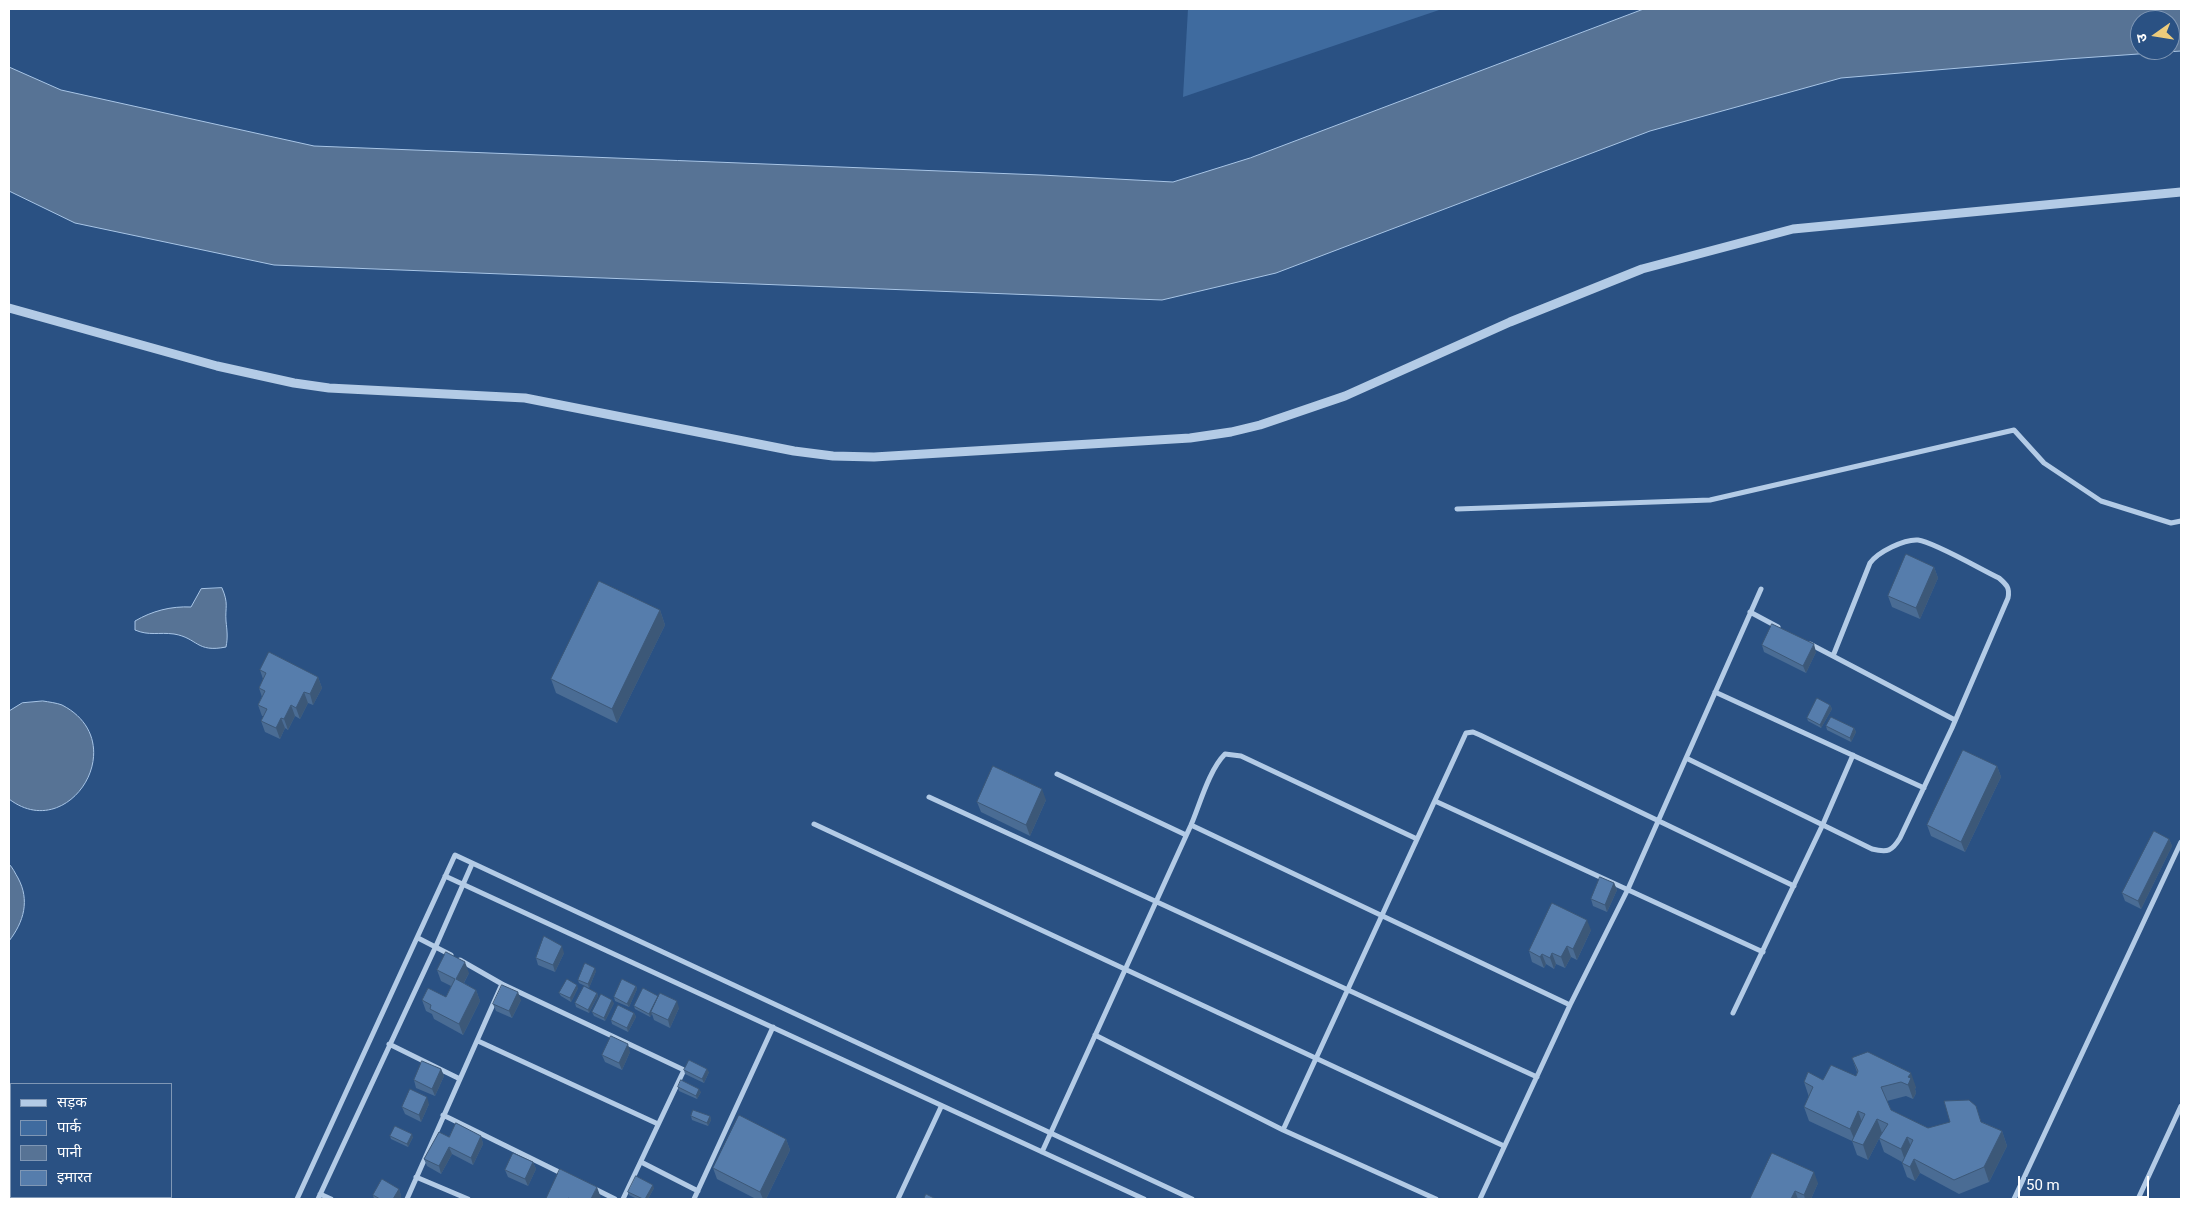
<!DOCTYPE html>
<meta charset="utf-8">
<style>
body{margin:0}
#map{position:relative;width:2190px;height:1208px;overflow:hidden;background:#2a5183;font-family:Roboto,"Noto Sans Devanagari",sans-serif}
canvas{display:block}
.frame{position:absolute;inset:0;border:10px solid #fff;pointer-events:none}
.legend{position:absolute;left:10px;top:1083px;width:162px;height:115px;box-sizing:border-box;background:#2a5183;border:1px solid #7f97b5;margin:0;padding:6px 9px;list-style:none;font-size:15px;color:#fff}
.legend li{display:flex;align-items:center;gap:10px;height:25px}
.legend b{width:25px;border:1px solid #7f97b5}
.north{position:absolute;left:2130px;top:10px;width:50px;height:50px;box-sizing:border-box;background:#2a5183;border:1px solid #7f97b5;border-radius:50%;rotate:257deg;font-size:14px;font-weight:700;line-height:20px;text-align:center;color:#fff}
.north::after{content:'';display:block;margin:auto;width:18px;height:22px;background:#edcb7b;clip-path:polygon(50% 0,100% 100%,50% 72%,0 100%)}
.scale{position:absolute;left:2018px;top:1176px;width:131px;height:22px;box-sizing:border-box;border:2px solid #fff;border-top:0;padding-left:6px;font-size:15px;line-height:18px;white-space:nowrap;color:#fff;-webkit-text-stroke:4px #2a5183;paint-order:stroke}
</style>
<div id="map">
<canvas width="2190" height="1208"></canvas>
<div class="frame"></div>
<ul class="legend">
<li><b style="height:6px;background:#b3cbe6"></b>सड़क</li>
<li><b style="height:14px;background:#3f6b9f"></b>पार्क</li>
<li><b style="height:14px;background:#577395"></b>पानी</li>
<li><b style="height:14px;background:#567dac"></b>इमारत</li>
</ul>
<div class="north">उ</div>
<div class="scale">50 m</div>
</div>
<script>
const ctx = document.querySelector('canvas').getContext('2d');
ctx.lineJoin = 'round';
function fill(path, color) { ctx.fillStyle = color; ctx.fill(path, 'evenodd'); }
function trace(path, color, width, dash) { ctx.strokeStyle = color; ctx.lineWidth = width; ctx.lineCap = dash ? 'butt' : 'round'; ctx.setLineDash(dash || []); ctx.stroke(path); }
const green = new Path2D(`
 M1188,9H1442L1183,97Z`);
const water = new Path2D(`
 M1644,9H2181V51L2067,59L1841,78L1650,131L1276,273L1162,300L274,265L75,223L9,191V67L61,90L314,146L1041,175L1173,182L1250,158ZM2140,20H2170V50H2140Z
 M222,588C229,604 225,607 226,621C227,631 228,637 226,647C196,653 198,638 174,634C159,632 149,636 135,630V621C152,611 171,606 191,607L201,589Z
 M43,701C49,702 57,703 62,705C134,742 69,845 9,799V711L22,703Z
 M9,864C13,868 15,873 18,878C30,900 24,922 9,941Z`);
const minor = new Path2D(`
 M1457,509L1710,500L2014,430L2044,463L2101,501L2171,523L2181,521
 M1750,612L1778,627
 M1810,644L1955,720
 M1715,692L1924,788
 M1686,758L1872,849C1888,853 1892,851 1900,838L1952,728L2008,598C2010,588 2007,585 1999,578C1982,570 1934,542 1918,540C1904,539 1878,552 1870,563L1833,656
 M1057,774L1186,835
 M929,797L1537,1077
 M1435,801L1763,952
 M814,824L1504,1146
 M1191,825L1570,1005
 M445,876L1144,1199
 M418,938L451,955
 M460,960L502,984
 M1733,1013L1823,824L1853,755
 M1095,1035L1283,1130L1436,1199
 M478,1041L658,1124
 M389,1044L460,1079
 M443,1115L563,1174
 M1283,1130L1466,733L1473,732L1480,735L1794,886
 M1042,1152L1191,825C1200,804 1209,770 1225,754L1241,756L1417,839
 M641,1162L698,1191
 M416,1177L468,1199
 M593,1188L615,1199
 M320,1194L331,1199
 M297,1199L455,855L1192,1199
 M318,1199L436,946L472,864
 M407,1199L502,984L684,1070L623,1199
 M694,1199L773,1027
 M898,1199L941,1107
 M1480,1199L1570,1005L1628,889L1761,589
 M2014,1199L2181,842
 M2138,1199L2181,1106`);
const tertiary = new Path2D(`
 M9,308L217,366L294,383L329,388L525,398L794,451L833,456L874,457L1190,438L1231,432L1260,425L1345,396L1510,322L1642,269L1793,229L2181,192`);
const wall = new Path2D(`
 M1934,567L1938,578L1920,619L1892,607L1888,596Z
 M660,610L665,625L617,723L556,693L551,679Z
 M1762,645L1816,652L1806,673L1764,652Z
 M260,670L318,677L322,688L313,705L308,703L300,719L295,716L288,730L285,728L280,739L265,732L261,721L264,716H262L258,705L262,697L259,688L263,679Z
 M1830,705L1832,709L1821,728L1808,721L1807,718Z
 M1826,726L1854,728L1856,732L1851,742L1827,730Z
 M1997,766L2001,777L1965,852L1931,836L1927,825Z
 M1046,800L1030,836L981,812L977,802Z
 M2169,839L2172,846L2141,909L2125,901L2122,893Z
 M1614,883L1617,890L1607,912L1593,906L1591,899Z
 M1591,930L1577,960L1571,957L1565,968L1556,964L1554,969L1546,964L1544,968L1532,962L1529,951Z
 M564,953L555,972L538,965L536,958Z
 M437,970L469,973L464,983L476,990L480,1001L463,1035L434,1019L432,1014L426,1011L422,1000L446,997L451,986L441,981Z
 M596,971L589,988L579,983L578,980Z
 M636,986L637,989L629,1007L615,1001L614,997Z
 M578,988L571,1002L561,996L559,993Z
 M597,993L598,996L589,1013L576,1007L575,1003Z
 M658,996V997L679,1008L670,1028L654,1020L652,1014L650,1017L635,1009L634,1006Z
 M521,1000L512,1018L496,1011L493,1004Z
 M614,1003L605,1021L594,1016L592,1012Z
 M634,1013L636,1017L628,1032L612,1024L611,1020Z
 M630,1052L622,1070L605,1062L602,1055Z
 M1852,1058L1916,1087L1915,1089L1916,1093L1913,1099L1906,1096L1887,1101L1891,1110L1928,1128L1982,1122L2002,1131L2007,1146L1989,1182L1959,1194L1920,1173L1915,1181L1907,1177L1902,1163V1162L1884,1152L1879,1138L1882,1133L1868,1160L1857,1155L1852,1141L1809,1121L1804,1107L1809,1097L1804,1082L1856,1076L1857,1072Z
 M441,1069L444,1076L435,1096L416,1088L414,1080Z
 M684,1070L709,1072L704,1083L685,1074Z
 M678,1087L701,1092L697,1099L679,1091Z
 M429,1104L421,1122L405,1114L402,1107Z
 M691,1116H710L711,1120L708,1126L692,1120Z
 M390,1136L413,1137L408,1147L391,1139Z
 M481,1136L483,1144L473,1165L452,1154L441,1174L427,1166L424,1159L449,1137Z
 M786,1139L790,1150L766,1199H756L717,1179L713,1168Z
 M533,1162L536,1169L528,1186L508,1177L505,1170Z
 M1818,1183L1811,1199H1750Z
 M654,1188L648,1199H637L629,1195L628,1192Z
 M399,1189L401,1196L400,1199H374L373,1195Z`);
const shadedWall = new Path2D(`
 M1934,567L1938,578L1920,619L1916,608Z
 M660,610L665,625L617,723L612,709Z
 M1814,644L1816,652L1806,673L1803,666Z
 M318,677L322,688L313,705L310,694Z
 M304,692L308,703L300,719L296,708Z
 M291,705L295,716L288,730L284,719Z
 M1830,705L1832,709L1821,728L1820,725Z
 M281,718L285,728L280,739L276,728Z
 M1854,728L1856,732L1851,742L1850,738Z
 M1997,766L2001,777L1965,852L1961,842Z
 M1042,789L1046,800L1030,836L1026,825Z
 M2169,839L2172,846L2141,909L2138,901Z
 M1614,883L1617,890L1607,912L1605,905Z
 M1587,920L1591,930L1577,960L1573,949Z
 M562,946L564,953L555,972L553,965Z
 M1567,946L1571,957L1565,968L1561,957Z
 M1552,953L1556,964L1554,969L1550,958Z
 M1542,954L1546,964L1544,968L1540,957Z
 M465,962L469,973L460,990L456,979Z
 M595,968L596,971L589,988L588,984Z
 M577,985L578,988L571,1002L570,998Z
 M636,986L637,989L629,1007L627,1004Z
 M476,990L480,1001L463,1035L459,1024Z
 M518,992L521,1000L512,1018L509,1011Z
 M597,993L598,996L589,1013L588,1010Z
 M658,996L659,1000L651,1012L652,1014L650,1017L649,1014Z
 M612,1000L614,1003L605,1021L604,1018Z
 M677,1001L679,1008L670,1028L668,1020Z
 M634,1013L636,1017L628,1032L627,1028Z
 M628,1044L630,1052L622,1070L619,1063Z
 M441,1069L444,1076L435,1096L432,1089Z
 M707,1069L709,1072L704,1083L702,1079Z
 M1911,1073L1916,1087L1915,1089L1916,1093L1913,1099L1908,1085V1077Z
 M699,1089L701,1092L697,1099L696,1096Z
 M427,1097L429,1104L421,1122L419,1115Z
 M1858,1111L1863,1125L1856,1143L1850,1129Z
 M710,1116L711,1120L708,1126L707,1123Z
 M1877,1119L1882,1133L1868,1160L1863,1145Z
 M2002,1131L2007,1146L1989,1182L1984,1167Z
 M412,1134L413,1137L408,1147L407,1144Z
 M481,1136L483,1144L473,1165L471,1158Z
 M1907,1137L1913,1151L1906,1163L1901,1149Z
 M786,1139L790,1150L766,1199H763L760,1192Z
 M449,1147L452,1154L441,1174L439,1166Z
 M1914,1159L1920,1173L1915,1181L1910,1167Z
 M533,1162L536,1169L528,1186L525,1179Z
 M1814,1172L1818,1183L1811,1199H1805L1804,1195Z
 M653,1185L654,1188L648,1199H645Z
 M597,1187L601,1198L600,1199H591Z
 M399,1189L401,1196L400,1199H393Z
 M1795,1191L1798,1199H1791Z`);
const building = new Path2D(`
 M1906,554L1934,567L1916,608L1888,596Z
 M599,581L660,610L612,709L551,679Z
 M1772,624L1814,644L1803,666L1762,645Z
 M269,652L318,677L310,694L304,692L296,708L291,705L284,719L281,718L276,728L261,721L267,709L258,705L265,691L259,688L266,673L260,670Z
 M1817,698L1830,705L1820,725L1807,718Z
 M1831,717L1854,728L1850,738L1826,726Z
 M1963,750L1997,766L1961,842L1927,825Z
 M993,766L1042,789L1026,825L977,802Z
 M2154,831L2169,839L2138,901L2122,893Z
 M1600,877L1614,883L1605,905L1591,899Z
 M1552,903L1587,920L1573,949L1567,946L1561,957L1552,953L1550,958L1542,954L1540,957L1529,951Z
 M544,936L562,946L553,965L536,958Z
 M446,952L465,962L456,979L476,990L459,1024L430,1009L431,1005L422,1000L428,988L446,997L455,979L437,970Z
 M585,963L595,968L588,984L578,980Z
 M567,979L577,985L570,998L559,993Z
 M622,979L636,986L627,1004L614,997Z
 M502,985L518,992L509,1011L493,1004Z
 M584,986L597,993L588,1010L575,1003Z
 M643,988L658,996L649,1014L634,1006Z
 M660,993L677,1001L668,1020L651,1012Z
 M601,994L612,1000L604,1018L592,1012Z
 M618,1005L634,1013L627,1028L611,1020Z
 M611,1036L628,1044L619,1063L602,1055Z
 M1868,1052L1911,1073L1908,1077L1911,1078L1908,1085L1901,1082L1881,1087L1891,1110L1928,1128L1950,1122L1944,1101L1969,1100L1976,1106L1981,1122L2002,1131L1984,1167L1954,1180L1914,1159L1910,1167L1902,1163L1913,1140L1907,1137L1901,1149L1879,1138L1888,1124L1877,1119L1863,1145L1852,1141L1865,1114L1858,1111L1850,1129L1804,1107L1813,1087L1804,1082L1808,1072L1823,1080L1831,1065L1856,1076L1858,1071L1852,1058Z
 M689,1060L707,1069L702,1079L684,1070Z
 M422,1061L441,1069L432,1089L414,1080Z
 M681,1080L699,1089L696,1096L678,1087Z
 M410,1089L427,1097L419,1115L402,1107Z
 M693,1110L710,1116L707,1123L691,1116Z
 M739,1115L786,1139L760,1192L713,1168Z
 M456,1123L481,1136L471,1158L449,1147L439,1166L424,1159L439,1132L449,1137Z
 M395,1126L412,1134L407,1144L390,1136Z
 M513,1153L533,1162L525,1179L505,1170Z
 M1772,1153L1814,1172L1804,1195L1795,1191L1791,1199H1750Z
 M560,1169L597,1187L591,1199H570L568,1198L567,1199H546Z
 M636,1176L653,1185L645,1199H643L628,1192Z
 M382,1179L399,1189L393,1199H380L373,1195Z
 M926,1194L936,1199H924Z`);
fill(green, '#3f6b9f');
fill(water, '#577395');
trace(water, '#a8c5e6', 1);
trace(minor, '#b3cbe6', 5);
trace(tertiary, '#b3cbe6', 9);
fill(wall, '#4a6c94');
fill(shadedWall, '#3c5878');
fill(building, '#567dac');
trace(building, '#3c5878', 1);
</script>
